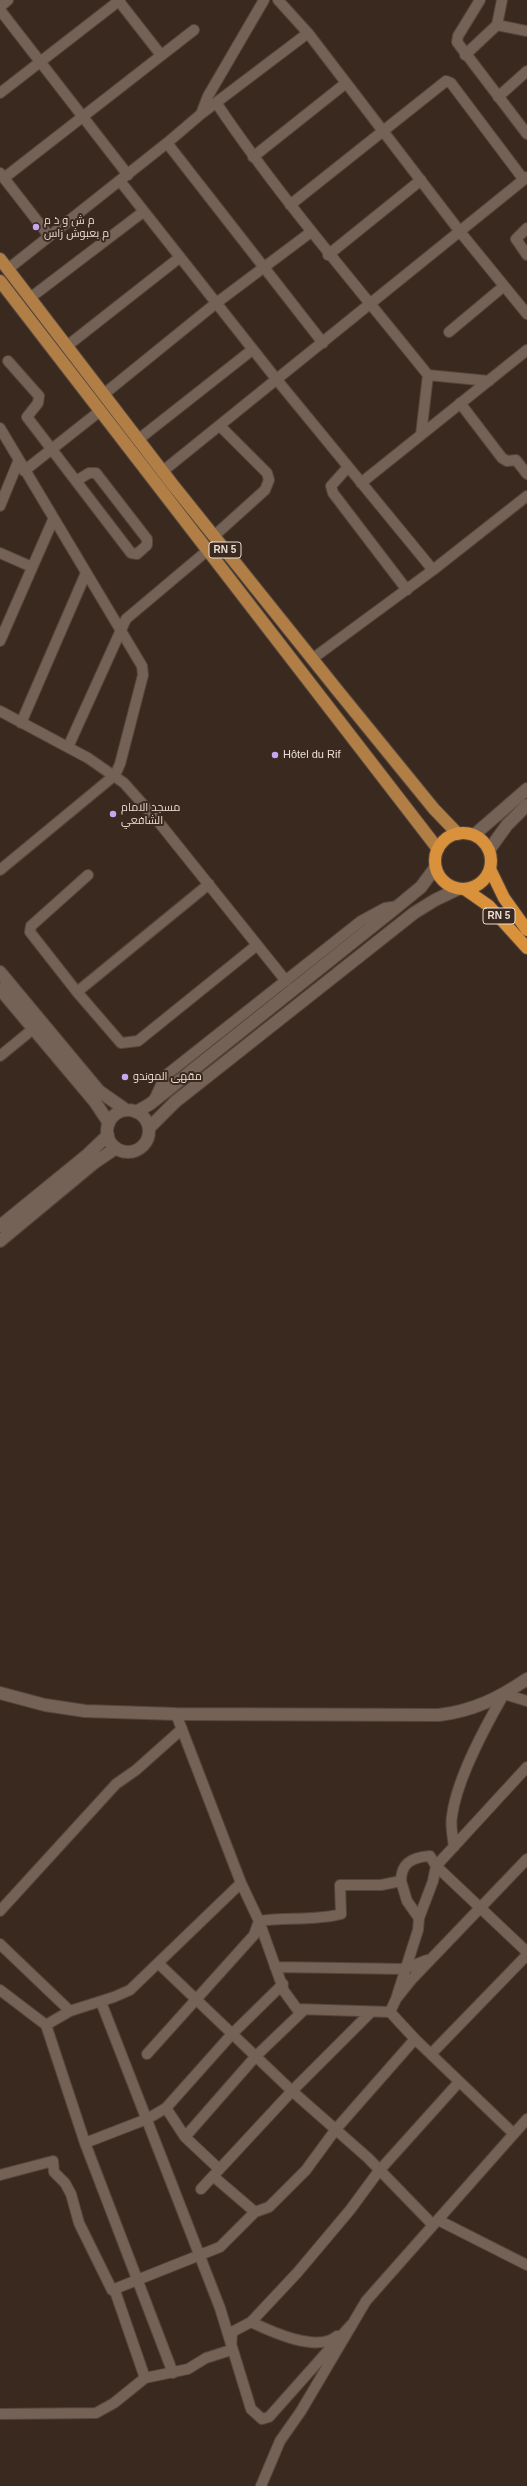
<!DOCTYPE html>
<meta charset="utf-8">
<style>
body{margin:0}
canvas{display:block;background:#3a291e}
</style>
<canvas width="527" height="2486"></canvas>
<script>
const ctx = document.querySelector('canvas').getContext('2d');
ctx.lineJoin = 'round';
function trace(path, color, width, dash) { ctx.strokeStyle = color; ctx.lineWidth = width; ctx.lineCap = dash ? 'butt' : 'round'; ctx.setLineDash(dash || []); ctx.stroke(path); }
function label(font, color, halo, rows, align = 'center') {
  ctx.font = font + ' Arial,Cairo,sans-serif'; ctx.lineWidth = 4; ctx.setLineDash([]); ctx.textBaseline = 'middle'; ctx.strokeStyle = halo; ctx.fillStyle = color; for (const [text, x, y, turn = 0] of rows) {
    ctx.save(); ctx.translate(x, y); ctx.rotate((+turn || 0) * Math.PI / 180); ctx.textAlign = isNaN(turn) ? turn : align; if (halo) ctx.strokeText(text, 0, 0); ctx.fillText(text, 0, 0); ctx.restore();
  }
}
const street = new Path2D(`
 M118,0L161,55
 M278,0L308,33L461,233L527,314
 M480,0L458,36L457,42L527,134
 M0,7L8,0
 M0,10L128,175
 M497,25L527,31
 M465,55L497,25L502,0
 M0,93L120,0
 M498,97L527,71
 M217,104C281,199 356,285 428,375
 M201,114L208,96L264,0
 M167,143L323,343
 M253,157L346,83
 M0,173L49,236
 M4,178L194,30
 M120,181L277,380L433,570
 M290,205L446,81L451,83L524,180
 M527,228L516,239L527,255
 M328,255L421,180
 M8,269L167,143L201,114L308,33
 M30,298L143,212
 M449,332L504,286
 M67,346L179,258
 M8,361L39,396L38,403L27,417L131,553L137,554L147,545V539L96,473H89L76,481
 M104,394L215,304L311,232
 M460,403L502,458L507,461L516,460L527,474
 M0,428L142,666L143,675L120,764L115,775L0,870
 M421,435L428,375L489,381
 M139,439L252,350
 M348,467L331,486L333,493L407,590
 M24,471L100,411
 M163,471L527,177
 M361,483L527,350
 M0,506L18,462
 M214,536L265,490L269,480L267,473L220,426
 M0,553L32,567
 M0,641L53,520
 M312,659L433,570L527,496
 M0,711L88,758L124,783L157,820L286,981
 M21,723L86,573
 M68,747L126,619L208,550
 M88,875L31,926L30,932L77,992L121,1043L138,1041L257,945
 M77,992L209,884
 M0,1056L33,1029
 M154,1100L165,1076L361,921L385,908L398,906
 M527,1767L436,1866L527,1952
 M454,1847C453,1837 450,1825 452,1816C457,1778 485,1727 504,1694L527,1701
 M401,1881L407,1901L419,1918
 M0,1911L116,1784L136,1770L182,1729
 M0,1944L70,2011
 M158,1963L292,2091L368,2158L433,2225
 M275,1967L404,1969L427,1960
 M0,1990L46,2025L85,2143L173,2373
 M101,2002L220,2308L251,2409L262,2419L269,2417L351,2325
 M390,2012L297,2009L284,1991L259,1921C286,1917 314,1921 341,1914L340,1885H381L401,1881C401,1863 412,1857 430,1856L436,1866L433,1881L419,1918L418,1930L396,1999
 M46,2025L70,2011L114,1997L130,1990L241,1883
 M147,2054L254,1935L259,1921L241,1883L176,1714
 M431,2054L527,1955
 M166,2108L185,2137L219,2169
 M513,2133L415,2039L390,2012L396,1999L412,1979L527,1859
 M185,2137L256,2056L304,2010
 M85,2143L147,2119L166,2108L232,2034L283,1984
 M0,2175L53,2161L54,2172L65,2183L71,2194L79,2223L112,2290L115,2291L145,2378
 M213,2176L255,2212
 M201,2189L292,2091L371,2012
 M438,2220L527,2265
 M112,2290L220,2247L255,2212L269,2207L306,2170L336,2129L415,2039
 M251,2322C272,2332 317,2353 337,2336
 M0,2414L96,2413L114,2403L145,2378L188,2369L206,2358L231,2350L232,2332L251,2322L297,2273L350,2210L378,2172L459,2082
 M261,2486L280,2441L301,2411L366,2301L527,2119`);
const secondary = new Path2D(`
 M474,835L527,789
 M489,850L507,825L527,805
 M0,972L99,1091L126,1110
 M0,989L95,1102L109,1123
 M107 1131a21 21 0 1 1 42 0a21 21 0 1 1-42 0Z
 M136,1112L150,1104L398,906L421,887L435,868
 M149,1128L175,1102L414,913L435,900L458,889
 M0,1226L86,1156L108,1135
 M0,1241L94,1163L116,1148
 M0,1693L45,1705L85,1711L176,1714L439,1715C473,1711 499,1698 527,1679`);
const primary = new Path2D(`
 M0,259L173,485L338,691L434,809L458,834
 M0,281L438,849`);
const highway = new Path2D(`
 M435 861a28 28 0 1 1 56 0a28 28 0 1 1-56 0Z
 M490,869L504,898L527,930
 M466,890L489,906L527,948`);
const markers = [
 [36,227,4,"#c6a6f0"],
 [275,755,4,"#c6a6f0"],
 [113,814,4,"#c6a6f0"],
 [125,1077,4,"#c6a6f0"]
];
const shields = [
 [225,550,32],
 [499,916,32]
];
const shieldNames = [
 ["RN 5",225,550],
 ["RN 5",499,916]
];
const poiNames = [
 ["م ش و ذ م",44,221],
 ["م بعبوش زاس",44,234],
 ["Hôtel du Rif",283,755],
 ["مسجد الامام",121,808],
 ["الشافعي",121,821],
 ["مقهى الموندو",133,1077]
];
trace(street, '#55473e', 12);
trace(secondary, '#55473e', 14);
trace(primary, '#55473e', 14);
trace(highway, '#55473e', 14);
trace(street, '#756256', 10);
trace(secondary, '#756256', 12);
trace(primary, '#b17f46', 12);
trace(highway, '#d9923b', 12);
for (const [x, y, r, color] of markers) { const dot = new Path2D(); dot.arc(x, y, r, 0, 2 * Math.PI); ctx.fillStyle = color; ctx.fill(dot); trace(dot, '#3a291e', 1.5); }
for (const [x, y, w] of shields) { const box = new Path2D(); box.roundRect(x - w / 2, y - 8, w, 16, 3); ctx.fillStyle = '#3a291e'; ctx.fill(box); trace(box, '#eadfd8', 1); }
label('bold 10px', '#eadfd8', null, shieldNames);
label('11px', '#eadfd8', '#3a291e', poiNames, 'left');
</script>
